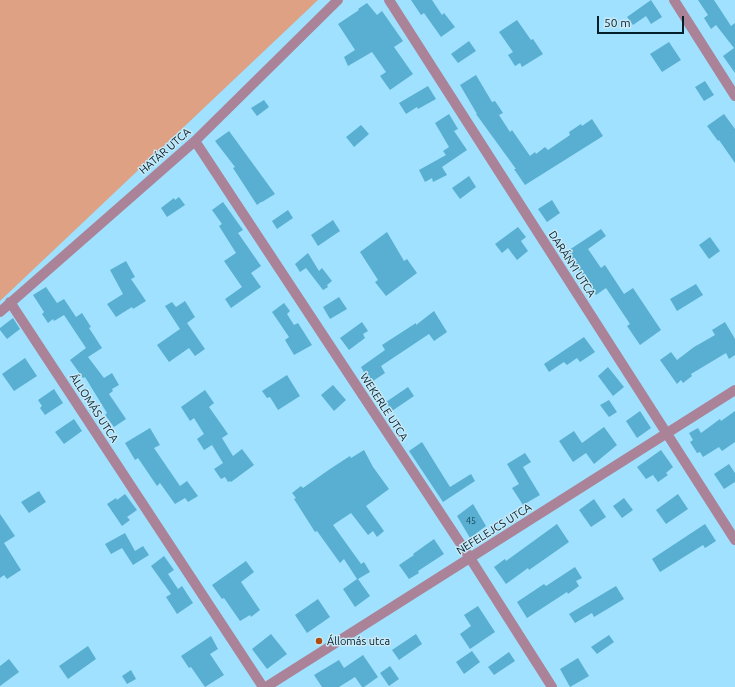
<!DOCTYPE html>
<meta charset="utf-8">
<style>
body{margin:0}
#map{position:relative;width:735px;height:687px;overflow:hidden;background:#9fe1fe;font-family:Ubuntu,sans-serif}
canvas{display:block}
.scale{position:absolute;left:597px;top:16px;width:87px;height:18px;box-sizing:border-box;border:2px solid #031f29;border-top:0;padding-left:5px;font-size:12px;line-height:14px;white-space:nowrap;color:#031f29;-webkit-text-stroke:3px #c9e9f7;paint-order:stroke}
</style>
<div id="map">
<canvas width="735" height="687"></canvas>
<div class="scale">50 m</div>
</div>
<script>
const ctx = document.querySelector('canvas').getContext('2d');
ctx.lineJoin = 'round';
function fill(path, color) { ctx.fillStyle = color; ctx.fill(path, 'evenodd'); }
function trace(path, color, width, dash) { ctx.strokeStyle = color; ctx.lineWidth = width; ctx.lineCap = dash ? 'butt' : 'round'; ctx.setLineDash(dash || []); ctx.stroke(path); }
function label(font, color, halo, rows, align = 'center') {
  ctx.font = font + ' Ubuntu,sans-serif'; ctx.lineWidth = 3; ctx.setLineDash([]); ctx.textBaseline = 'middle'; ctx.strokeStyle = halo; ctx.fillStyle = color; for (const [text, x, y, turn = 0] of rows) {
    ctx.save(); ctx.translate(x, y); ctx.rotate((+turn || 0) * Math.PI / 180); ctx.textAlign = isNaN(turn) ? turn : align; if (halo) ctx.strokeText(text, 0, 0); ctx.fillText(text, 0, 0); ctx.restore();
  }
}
const green = new Path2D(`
 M0,0H318L0,301Z`);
const building = new Path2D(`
 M411,0H432L442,15L444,13L455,27L441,37L424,13L421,15Z
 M651,0L662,17L651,24L646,16L633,25L627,17Z
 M698,0H714L731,26L735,23V73L723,56L734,48L716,25L711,29L704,18L708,15Z
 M367,3L377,15L382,11L403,41L394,47L413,74L390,90L380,76L386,72L372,52L348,66L344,57L355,50L338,24L359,10L358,9Z
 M517,20L531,40L533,39L543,54L522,67L520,63L515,66L508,55L513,52L499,32Z
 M469,41L476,51L458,63L451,54Z
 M669,42L681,60L662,72L650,54Z
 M476,75L492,102L495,101L503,113L499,115L510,132L512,130L530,156L535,152L536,154L545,147L548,150L570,135L569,132L581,124L582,126L592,119L603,136L525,185L514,169H516L476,114H477L460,85Z
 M705,81L714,95L704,101L695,87Z
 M428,86L436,99L418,109L417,107L406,114L399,103Z
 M264,100L269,107L257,116L251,108Z
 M449,114L458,129L454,131L467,150L442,167L447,175L433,182L432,178L425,182L419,170L446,155L443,151L449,147L435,123Z
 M724,114L735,129V163L719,140L718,141L707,126Z
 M361,125L369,134L354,147L346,137Z
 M229,131L275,194L262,202H261L257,205L233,168L235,167L215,141Z
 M469,176L476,187L460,199L452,188Z
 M179,197L185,205L167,217L161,208L174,198L175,200Z
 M552,200L560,213L547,222L538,209Z
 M223,202L243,230L238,233L261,266L251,273L261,287L231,308L225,299L242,287L224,261L236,253L219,226L222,224L212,210Z
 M288,210L293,218L277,229L272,221Z
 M333,220L340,231L318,246L311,235Z
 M518,227L526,237L521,241L528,251L517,260L508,248L502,253L495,244Z
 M601,229L606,236L588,249L601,268L605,265L624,294L633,288L661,330L640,345L627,326L630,324L606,288L596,295L566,252Z
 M387,232L404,261L407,259L417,273L386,296L375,282L378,280L360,252Z
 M710,237L720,251L709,259L699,245Z
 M308,253L319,271L322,268L332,281L327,285L328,287L323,290L306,268L300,272L295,264Z
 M126,261L135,277L131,279L146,301L133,309L132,307L116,317L107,304L123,294L110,270Z
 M696,284L703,295L677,311L670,299Z
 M46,287L57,303L64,299L76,317L82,313L91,327L89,328L102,348L88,357L104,378L112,373L119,385L112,389L113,391L109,394L126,419L114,427L105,415L107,413L85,377L83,378L70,360L86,348L64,315L54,321L53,319L48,323L42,314L44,312L33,295Z
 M339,297L347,309L330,319L323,307Z
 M185,301L195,317L187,323L205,349L195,356L189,348L169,362L157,345L180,329L165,306L172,302L176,307Z
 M284,303L290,311L287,314L294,325L298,323L312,345L294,355L285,340L289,337L272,312Z
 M434,311L447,332L434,341L429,334L381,366L385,373L370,383L361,367L385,350L382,345L416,323V325Z
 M13,318L20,329L7,339L0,330V328Z
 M362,322L368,331L363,334L365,338L349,350L340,338Z
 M725,322L735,339V355L729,359L726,353L691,374L692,376L683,383L681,380L677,384L660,360L671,352L677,360L694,347L715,335L712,330Z
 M584,337L595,352L580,362L577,358L567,365L564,362L549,372L544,364Z
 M25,358L37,376L14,391L2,374Z
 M608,367L624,387L613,396L598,376Z
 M287,375L300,396L278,410L270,397L267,398L262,391Z
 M333,385L346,400L334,411L321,395Z
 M408,387L414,396L392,411L386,402Z
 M54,389L63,403L45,415L40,408L42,406L38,400Z
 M205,390L214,403L209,407L228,434L222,438L233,456L242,449L254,465L231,482L230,481L228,482L225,477L221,479L214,469L223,463L212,445L204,450L197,439L204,434L194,418L190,421L181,407Z
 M609,400L617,412L609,417L600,405Z
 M640,411L651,428L637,438L626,421Z
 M735,411V442L722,451L719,447L703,457L700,452L697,453L690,442L693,440L689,433L698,428L701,433L720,419L721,421Z
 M74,419L82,431L64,444L55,432Z
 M604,427L617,445L594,464L586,453L573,462L559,441L574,431L582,443Z
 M150,428L160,445L154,448L180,486L187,481L198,496L188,502L185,498L175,504L160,483L157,486L138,458L135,460L125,443Z
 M422,442L450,487L471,474L475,481L443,502L409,451Z
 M364,450L373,467L389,489L366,506L384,531L377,537L373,531L368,535L351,513L333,525L361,564L364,562L370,572L358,579L370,596L355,607L343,589L357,579L344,559L340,563L317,531L315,532L294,499L296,498L292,493L301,486L303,488L330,469L350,456L351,458Z
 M661,450L673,467L666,473L668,475L658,482L653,475L646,479L637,467Z
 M525,453L531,462L523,467L540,495L523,505L512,488L519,484L507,464Z
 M729,464L735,473V482L724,489L714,474Z
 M39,491L46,502L29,513L21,502Z
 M125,494L137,510L127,517L130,520L122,526L107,504L116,498L117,500Z
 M678,494L688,509L666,524L656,510Z
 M624,498L633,510L622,518L613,506Z
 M594,499L606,517L591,527L579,510Z
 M473,504L486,526L470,538L457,516Z
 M0,514L15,536L4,543L21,570L7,579L4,575L0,578Z
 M557,524L569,542L529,570L528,568L506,584L494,567L505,559L506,561Z
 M705,524L716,541L705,548L703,545L660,572L652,559Z
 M125,533L135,551L143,546L149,555L133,565L122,548L111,554L105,544Z
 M434,539L444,554L418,571L419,573L409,579L399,565L414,555L413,554Z
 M164,556L174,570L168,574L178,589L182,586L193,603L177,614L166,597L171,594L151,566Z
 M246,561L254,572L241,582L260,610L251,617L250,615L240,621L224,598L222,599L212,585Z
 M575,567L582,578L576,581L579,586L568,594L567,592L527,618L517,602L544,584L546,586Z
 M616,586L624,599L594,617L592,613L575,623L569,614Z
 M318,599L330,617L307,633L295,615Z
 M478,606L495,632L470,649L460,634L471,626L464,615Z
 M271,634L287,654L267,669L252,649Z
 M416,634L422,644L399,660L392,650Z
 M609,635L614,642L597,654L591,647Z
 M211,636L218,649L210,654L224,675L205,687L191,667L189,668L181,656Z
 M88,646L96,659L68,679L59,666Z
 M472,651L480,662L464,674L456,662Z
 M509,652L515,661L494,675L488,667Z
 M363,655L378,677L364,687H362L355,677L339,687H322L314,675L339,660L344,668Z
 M578,658L589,676L570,687L560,669Z
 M9,659L19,672L0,686V666Z
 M390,666L399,679L389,686L380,673Z
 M131,670L136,679L127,684L122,676Z`);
const minor = new Path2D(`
 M389,0L735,540
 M674,0L735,96
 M195,141L470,558L552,687
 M10,302L263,687
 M0,312L195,141L338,0
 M266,687L735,390`);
const markers = [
 [319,641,4,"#af4e10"]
];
const numberNames = [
 ["45",471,521]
];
const streetNames = [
 ["HATÁR UTCA",165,151,-41],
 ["DARÁNYI UTCA",572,264,57],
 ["WEKERLE UTCA",384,407,57],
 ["ÁLLOMÁS UTCA",94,408,57],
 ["NEFELEJCS UTCA",494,529,-32]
];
const poiNames = [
 ["Állomás utca",327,641]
];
fill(green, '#dea184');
fill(building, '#59afd1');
trace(minor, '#ab8398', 10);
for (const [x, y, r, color] of markers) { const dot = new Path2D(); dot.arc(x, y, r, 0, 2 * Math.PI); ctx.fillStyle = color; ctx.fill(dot); trace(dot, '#c9e9f7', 1.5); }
label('9px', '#184353', null, numberNames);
label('11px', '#031f29', '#c9e9f7', streetNames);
label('11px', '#031f29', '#c9e9f7', poiNames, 'left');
</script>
